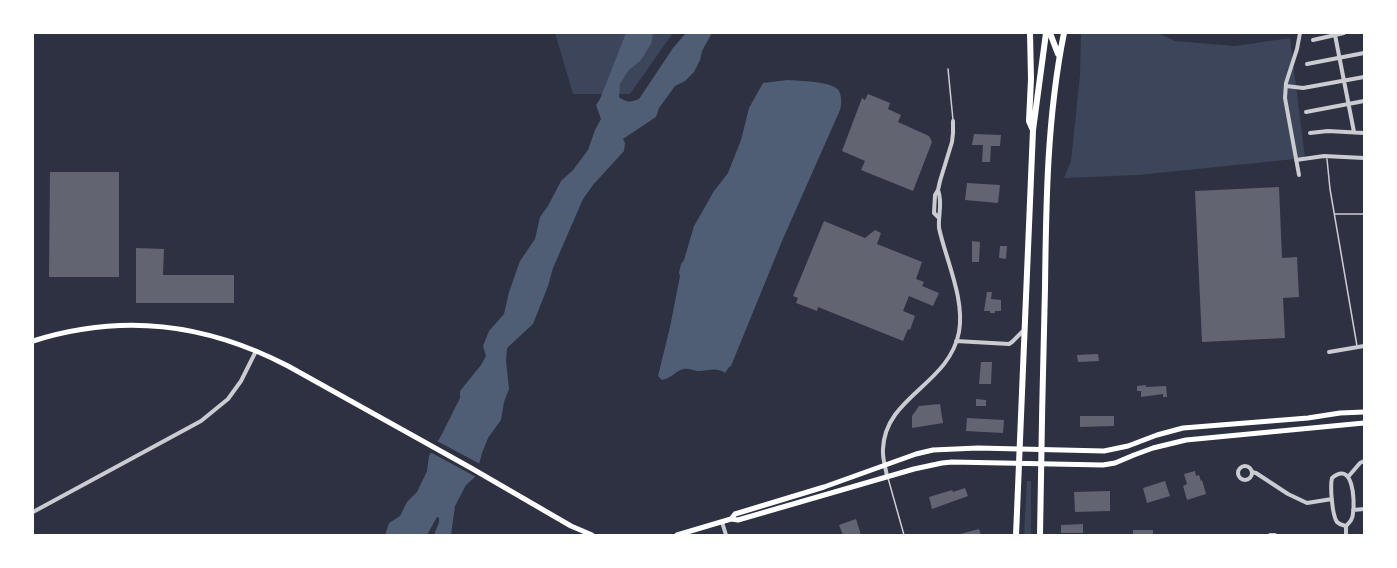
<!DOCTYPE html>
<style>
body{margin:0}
#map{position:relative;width:1397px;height:568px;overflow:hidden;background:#2d3142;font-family:Mulish,sans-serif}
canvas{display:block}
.frame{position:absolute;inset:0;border:34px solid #fff;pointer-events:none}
</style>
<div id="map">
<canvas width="1397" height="568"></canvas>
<div class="frame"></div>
</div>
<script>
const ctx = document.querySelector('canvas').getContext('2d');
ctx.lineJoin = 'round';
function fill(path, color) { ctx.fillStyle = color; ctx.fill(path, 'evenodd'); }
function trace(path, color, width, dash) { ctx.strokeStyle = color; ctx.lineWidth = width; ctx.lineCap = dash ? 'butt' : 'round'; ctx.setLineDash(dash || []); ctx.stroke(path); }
const green = new Path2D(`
 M555,33H673L630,94H573Z
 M1081,33H1158L1175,41L1235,46L1290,38L1305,158L1138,175L1064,178L1071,161L1080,75Z
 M1027,481H1031V535H1024Z`);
const water = new Path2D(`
 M626,33H653L651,44L641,60L628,71L620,84L619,97C626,102 630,103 639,99L673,48L686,33H712L702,51L700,60L694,72L685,81L675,86L659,108L656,117L623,139L625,143L624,151L593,185L583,199L553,268L548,286L533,324L507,348L506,361L509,389L504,402L501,420L488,438L482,453L476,476L466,485L455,506L451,535H434L439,522V518L437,517L427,535H385L389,523L400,516L407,502L417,492L427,471L429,456L442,434L460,398V391L481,365L486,356L483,346L489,331L504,314L509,292L520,261L535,239L540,217L548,206L561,181L573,170L588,150L595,130L601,119L596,105L600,99Z
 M788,80C800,81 826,81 836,88C842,91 842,104 840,110L782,241L731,366L729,367L725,373C715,366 707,372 697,371C692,370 689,368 683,369C675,372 670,379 662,380L658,376L670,327L680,276L679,273L681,264L684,260L694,226L714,191L728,173L741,140L749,108L763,83Z`);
const pier = new Path2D(`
 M435,440L482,465L478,478L428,451Z`);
const building = new Path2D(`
 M868,94L890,103L888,109L901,115L898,122L929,136L932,142L913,191L861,170L865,161L842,151L862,98L865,100Z
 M974,134L1001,135L1000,146H991L990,162H982L983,145H972Z
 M50,172H119V277H49Z
 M967,183L1000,185L998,203L965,200Z
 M1279,187L1282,258L1297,257L1299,297L1283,298L1285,338L1202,342L1195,191Z
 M824,221L865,238L875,230L881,233L877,244L922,262L916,279L924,282L922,286L939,293L933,306L909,296L903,311L915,316L910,330L908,329L903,341L818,307L817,311L796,303L798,298L793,296Z
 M972,241L980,242L979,262H972Z
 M1000,246H1007L1006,259L999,258Z
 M136,248L164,249L163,275H234V303H136Z
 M987,292H992L991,299L1001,300V311H995V313H990V311H984Z
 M1098,354L1099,361L1078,362L1077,355Z
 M981,362H992L991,384H979Z
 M1146,385V387L1166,386L1167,397H1163V394L1141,397V391H1137V386Z
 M976,399L986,400V406H976Z
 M940,404L943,423L912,428V416L919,406Z
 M1080,416H1114V426L1080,427Z
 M967,418L1004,420L1003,433L966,431Z
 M1195,471L1196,476L1199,475L1201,481L1202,480L1206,494L1187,500L1183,486L1187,484L1184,474Z
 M1165,481L1170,496L1147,503L1143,488Z
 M965,488L968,496L932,509L929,497L952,490L953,492Z
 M1110,491V511L1075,512L1074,492Z
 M856,519L861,535H843L839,525Z
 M1083,524V533H1061V525Z
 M979,529L981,535H960V534Z
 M1133,530H1153V535H1133Z`);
const service = new Path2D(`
 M948,69L953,120
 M1327,159L1330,189L1357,346
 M1335,214H1364
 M888,478L904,535`);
const minor = new Path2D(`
 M1335,35L1354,132
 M1313,40L1344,33
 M1307,64L1364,53
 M1286,86L1303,88L1364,77
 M1306,112L1364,101
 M1310,133L1328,131L1364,133
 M1296,160L1324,156L1364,158
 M1299,175L1285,98L1286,83L1297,49L1300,33
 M938,217L934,213L935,195L938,190L940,181L952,142L953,133V121
 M956,341L1009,344L1012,342L1023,331
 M1329,352L1364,346
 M1238 473a7 7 0 1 1 14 0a7 7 0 1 1-14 0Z
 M1252,472L1256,473L1288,494L1307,503L1332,499
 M887,477C886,468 882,458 883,449C885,396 949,385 959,332C965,299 946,260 939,228C938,215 943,203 938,190
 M1348,477L1360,463L1364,461
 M1353,510L1364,509
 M33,512L201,421L228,399L241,381L256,351
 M722,522L726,535
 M1346,526C1342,525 1340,525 1337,522C1332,515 1330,486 1332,478C1353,460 1355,500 1353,513C1353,519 1350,522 1346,526V535
 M1270,535H1275`);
const secondary = new Path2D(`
 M33,341C122,313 205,323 288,366L471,468L571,526L592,535
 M731,519L735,514L824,487L916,454L933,450L978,448L1104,451L1128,446L1157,435L1183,428L1308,418L1340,413L1364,412
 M677,535L731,519L738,520L914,469L942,463L952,462L1103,465L1115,463L1134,455L1153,448L1186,440L1364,423`);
const primary = new Path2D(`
 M1030,33L1031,79L1029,121L1032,128
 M1050,33L1058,54
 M1016,535L1033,130L1046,33
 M1040,535C1041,453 1043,370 1045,288C1046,203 1047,117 1064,33`);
fill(green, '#3c4559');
fill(water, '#4f5d75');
fill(pier, '#2d3142');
fill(building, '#626471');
trace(service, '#caccd0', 1.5);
trace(minor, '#caccd0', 4);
trace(secondary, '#fff', 5);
trace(primary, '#fff', 6);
</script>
